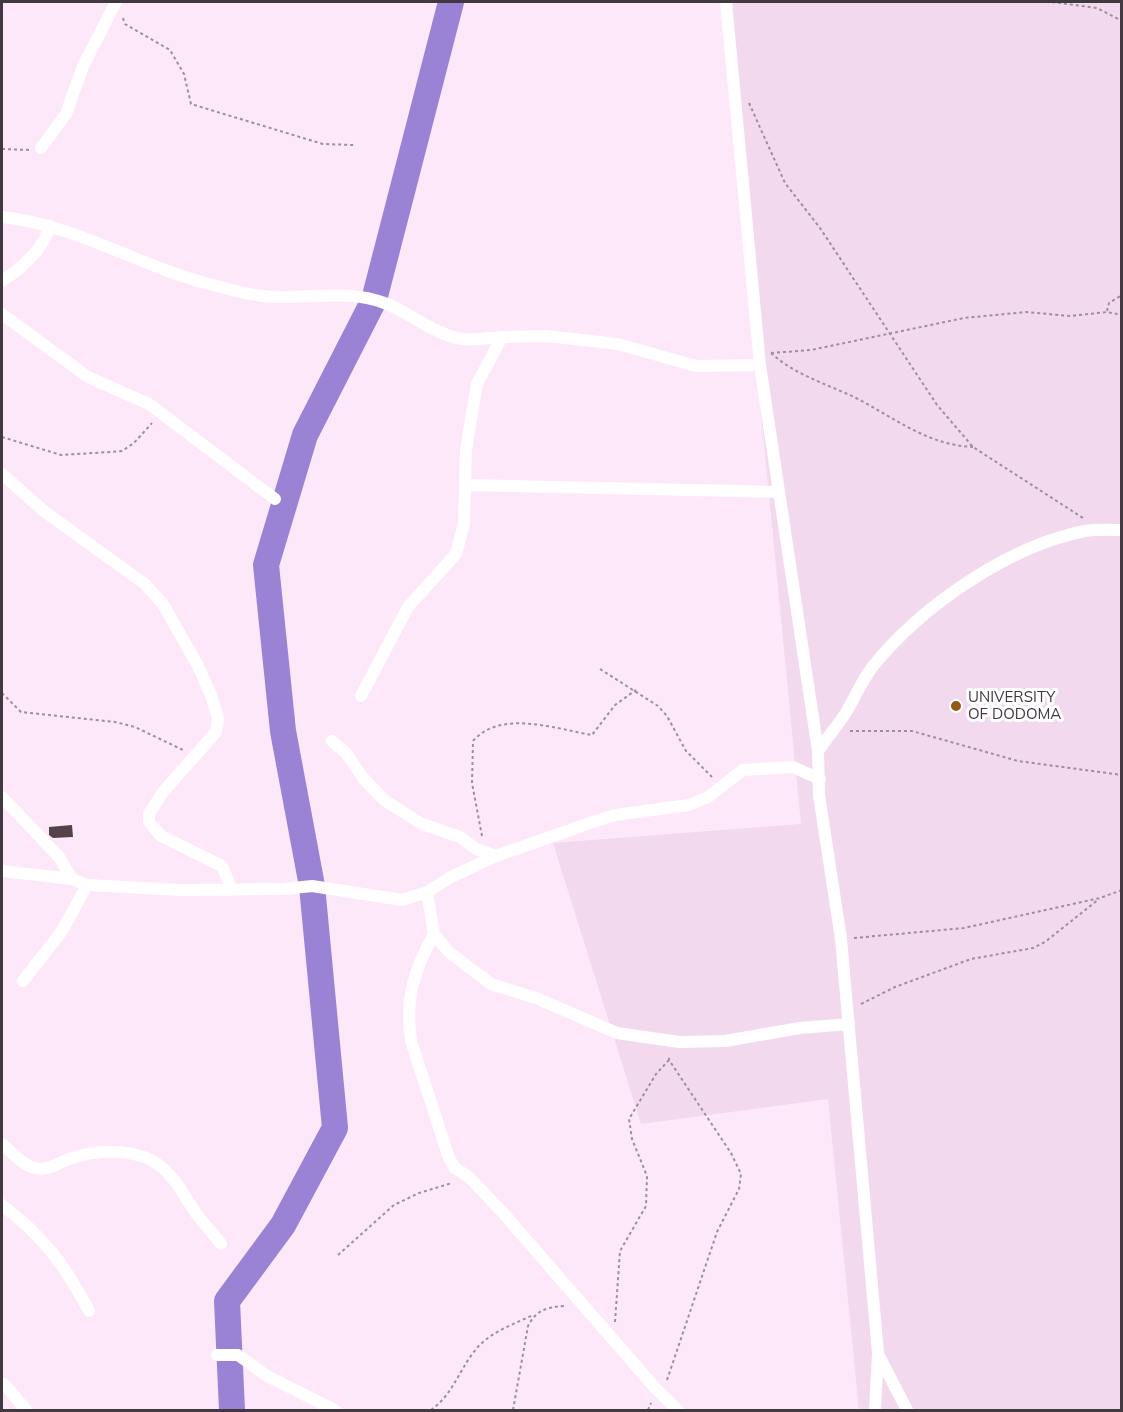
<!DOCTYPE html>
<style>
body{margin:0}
#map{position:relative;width:1123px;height:1412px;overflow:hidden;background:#fce8f8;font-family:Mulish,sans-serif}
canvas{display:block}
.frame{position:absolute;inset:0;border:3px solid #41393f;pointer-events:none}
</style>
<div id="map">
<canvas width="1123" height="1412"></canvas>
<div class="frame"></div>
</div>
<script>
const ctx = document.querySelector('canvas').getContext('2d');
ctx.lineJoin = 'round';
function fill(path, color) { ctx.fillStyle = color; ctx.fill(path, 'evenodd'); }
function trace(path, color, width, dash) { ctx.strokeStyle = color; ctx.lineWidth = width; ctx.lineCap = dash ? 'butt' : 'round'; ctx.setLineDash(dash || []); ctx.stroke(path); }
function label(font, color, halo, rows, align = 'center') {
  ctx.font = font + ' Mulish,sans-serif'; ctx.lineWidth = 6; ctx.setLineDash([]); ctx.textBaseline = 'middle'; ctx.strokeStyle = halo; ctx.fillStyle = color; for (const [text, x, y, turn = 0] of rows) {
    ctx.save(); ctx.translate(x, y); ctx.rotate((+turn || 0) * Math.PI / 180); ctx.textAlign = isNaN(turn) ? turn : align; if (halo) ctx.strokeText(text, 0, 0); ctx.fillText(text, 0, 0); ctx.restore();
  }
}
const built = new Path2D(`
 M721,2H1121V1410H859L828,1099L641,1124L553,843L801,824Z`);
const river = new Path2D(`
 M232,1410L227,1301L283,1225L335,1128L312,886L283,731L266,565L305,435L374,300L451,2`);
const building = new Path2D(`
 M72,825L73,837L53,838L49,835V827Z`);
const path = new Path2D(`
 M1052,2L1097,8L1122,21
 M123,18L125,24L170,50L184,74L191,104L323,144L354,145
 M749,103L785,183L820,228L937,405L973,447L1083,518
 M2,149L30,150
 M1107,311L1109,303L1122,295
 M771,353L811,350L964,318L1026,312L1070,316L1107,312L1122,315
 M771,353C795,375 827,384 856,398C895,418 927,445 973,447
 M2,437L61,455L110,452L122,451L134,443L152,423
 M600,669L658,706L667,716L686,751L712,777
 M2,693L21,712L115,722L135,727L183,750
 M850,731H912L1018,761L1122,775
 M482,836L472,783L473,741C501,709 556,729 592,735L615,705L636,690
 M854,938L964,928L1100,898L1122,890
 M861,1004L895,987L971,959L1033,948L1045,942L1099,899
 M338,1255L394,1205L419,1193L452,1183
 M615,1322L620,1251L646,1206L647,1176L632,1139L629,1119L656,1074L669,1060
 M667,1380L717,1232L739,1189L741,1174L731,1153L669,1060V1055
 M431,1410C452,1395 458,1373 473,1353C487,1333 512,1325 533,1315
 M513,1410L528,1326C536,1310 547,1307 565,1306
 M648,1410L651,1403`);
const street = new Path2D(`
 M726,2L760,365L818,751L819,795L841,939L878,1353L875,1410
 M41,148L66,114L83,66L116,2
 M2,217C77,225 140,267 213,285C229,289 245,294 262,296C299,300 338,290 375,300C403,307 425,329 453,337C468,342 486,338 502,337
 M2,281C22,268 43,250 50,226
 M2,314L88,377L149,404L275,499
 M2,474L45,512L145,584L163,604L198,666L211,695L218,718L216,732L163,792L149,814V822L161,836L222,866L232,890
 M467,485L779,492
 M361,696L408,607L456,554L464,524L466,450L477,384L502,337L546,336L618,344L696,366L760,365
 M332,741L346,753L363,778L384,800L422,824L460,837L476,849L496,856
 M818,751C827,738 837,726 845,714C855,698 862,680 873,666C922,606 1008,546 1085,531C1097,529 1110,530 1122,530
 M2,797L59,857L72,879
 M2,871L72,879L87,885L179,890L284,889L312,886L402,900L427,892L451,877L496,856L593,822L615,815L689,805L708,797L743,770L793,767L820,779
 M427,892L434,934L449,952L491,984L536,998L617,1033L679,1042L725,1041L800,1028L849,1024
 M434,934C414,970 405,999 411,1041L449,1158L455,1168L469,1177L504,1214L656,1389L678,1410
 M23,981L62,931L87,885
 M2,1144C12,1152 22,1165 35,1168C48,1171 57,1163 70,1159C95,1149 136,1148 159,1165C176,1178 183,1194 195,1212C203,1223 213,1233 221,1244
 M2,1205C44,1237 64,1264 89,1311
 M878,1354L907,1410
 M217,1355H238L267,1376L335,1410
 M4,1384L26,1410`);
const markers = [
 [956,706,6,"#935916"]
];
const poiNames = [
 ["UNIVERSITY",968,697],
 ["OF DODOMA",968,714]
];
fill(built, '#f2d9ed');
trace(river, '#9a83d5', 26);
fill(building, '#544149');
trace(path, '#9d8f9a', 2, [3, 3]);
trace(street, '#fff', 12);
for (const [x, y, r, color] of markers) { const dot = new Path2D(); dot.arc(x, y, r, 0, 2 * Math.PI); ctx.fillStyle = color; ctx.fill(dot); trace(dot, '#fff', 2); }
label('15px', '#41393f', '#fff', poiNames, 'left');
</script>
